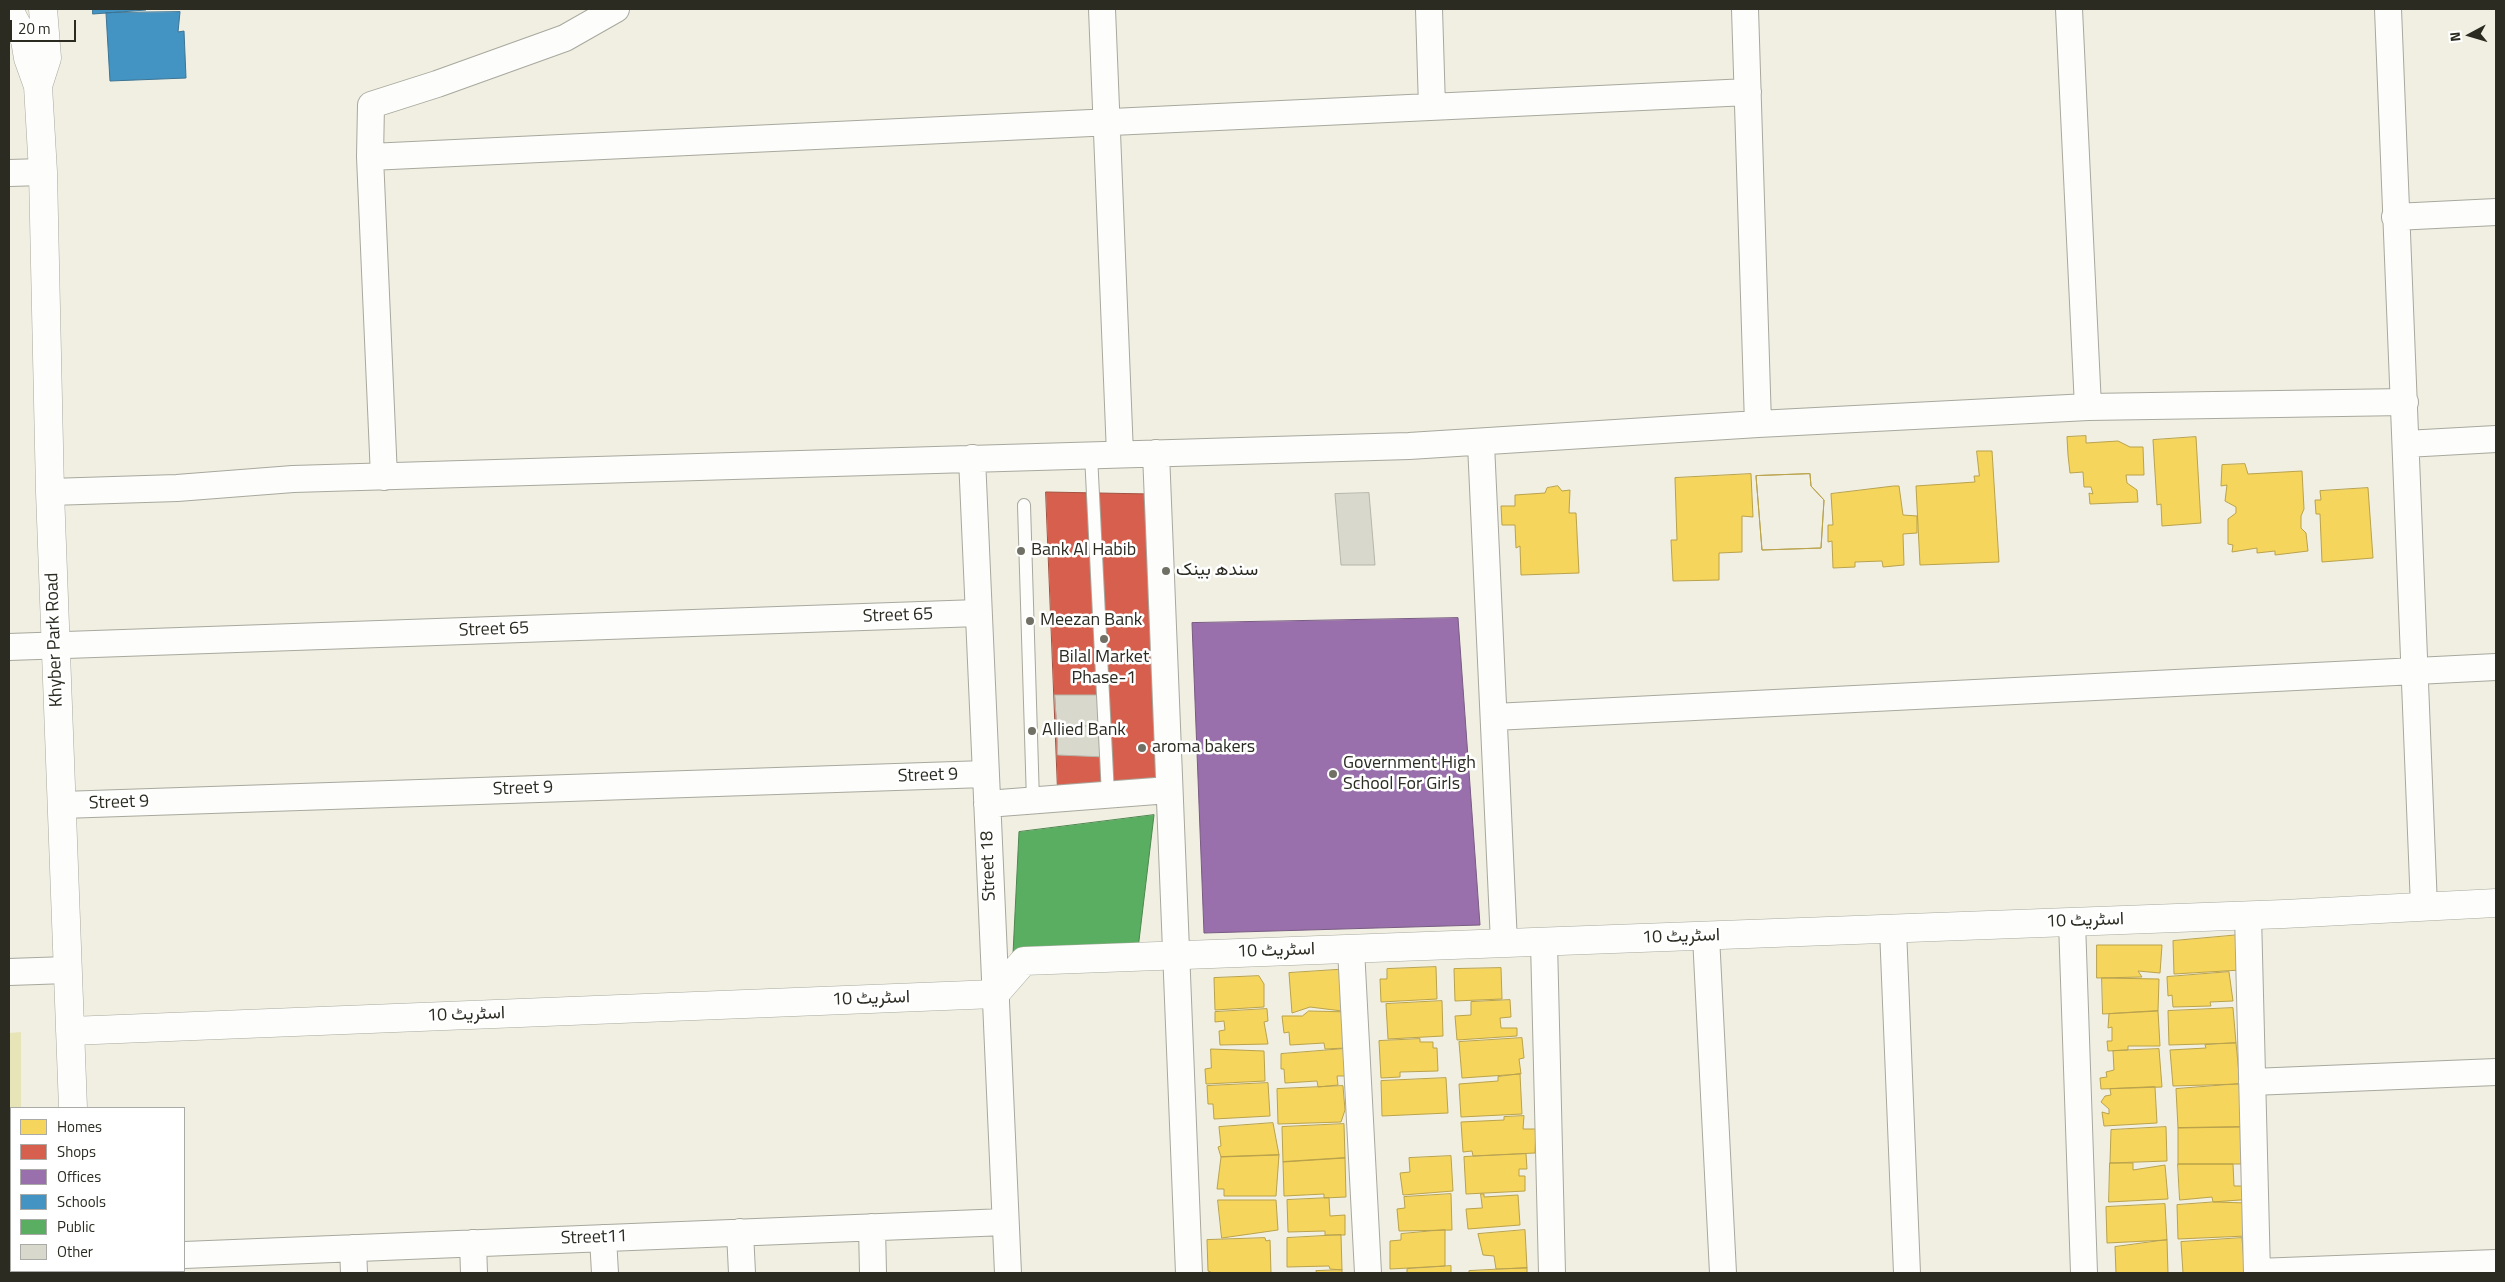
<!DOCTYPE html>
<meta charset="utf-8">
<style>
body{margin:0}
#map{position:relative;width:2505px;height:1282px;overflow:hidden;background:#f0efe2;font-family:"Titillium Web",sans-serif}
canvas{display:block}
.frame{position:absolute;inset:0;border:10px solid #2b2b22;pointer-events:none}
.legend{position:absolute;left:10px;top:1107px;width:175px;height:165px;box-sizing:border-box;background:#fff;border:1px solid #aaaaa7;margin:0;padding:6px 9px;list-style:none;font-size:15px;color:#2b2b22}
.legend li{display:flex;align-items:center;gap:10px;height:25px}
.legend b{width:25px;border:1px solid #aaaaa7}
.north{position:absolute;left:2445px;top:10px;width:50px;height:50px;-webkit-text-stroke:4px #fff;paint-order:stroke;rotate:264deg;font-size:14px;font-weight:700;line-height:20px;text-align:center;color:#2b2b22}
.north::after{content:'';display:block;margin:auto;width:18px;height:22px;background:#2b2b22;clip-path:polygon(50% 0,100% 100%,50% 72%,0 100%)}
.scale{position:absolute;left:10px;top:20px;width:66px;height:22px;box-sizing:border-box;border:2px solid #2b2b22;border-top:0;padding-left:6px;font-size:15px;line-height:18px;white-space:nowrap;color:#2b2b22;-webkit-text-stroke:4px #fff;paint-order:stroke}
</style>
<div id="map">
<canvas width="2505" height="1282"></canvas>
<div class="frame"></div>
<ul class="legend">
<li><b style="height:14px;background:#f6d55c"></b>Homes</li>
<li><b style="height:14px;background:#d6604d"></b>Shops</li>
<li><b style="height:14px;background:#9970ab"></b>Offices</li>
<li><b style="height:14px;background:#4393c3"></b>Schools</li>
<li><b style="height:14px;background:#5aae61"></b>Public</li>
<li><b style="height:14px;background:#d8d8cd"></b>Other</li>
</ul>
<div class="north">N</div>
<div class="scale">20 m</div>
</div>
<script>
const ctx = document.querySelector('canvas').getContext('2d');
ctx.lineJoin = 'round';
function fill(path, color) { ctx.fillStyle = color; ctx.fill(path, 'evenodd'); }
function trace(path, color, width, dash) { ctx.strokeStyle = color; ctx.lineWidth = width; ctx.lineCap = dash ? 'butt' : 'round'; ctx.setLineDash(dash || []); ctx.stroke(path); }
function label(font, color, halo, rows, align = 'center') {
  ctx.font = font + ' "Titillium Web",Vazirmatn,sans-serif'; ctx.lineWidth = 5; ctx.setLineDash([]); ctx.textBaseline = 'middle'; ctx.strokeStyle = halo; ctx.fillStyle = color; for (const [text, x, y, turn = 0] of rows) {
    ctx.save(); ctx.translate(x, y); ctx.rotate((+turn || 0) * Math.PI / 180); ctx.textAlign = isNaN(turn) ? turn : align; if (halo) ctx.strokeText(text, 0, 0); ctx.fillText(text, 0, 0); ctx.restore();
  }
}
const green = new Path2D(`
 M21,1032V1108H11V1271H23V1273H9V1033Z`);
const homes = new Path2D(`
 M2086,436V443L2118,441L2130,447H2143L2144,475H2126L2127,483L2137,490L2138,502L2090,504L2089,493L2093,494L2091,487H2084L2083,472L2070,473L2068,455L2067,437Z
 M2196,437L2201,523L2162,526L2161,504L2157,505L2153,440Z
 M1977,451H1992L1999,562L1920,565L1916,486L1975,482L1974,476H1979Z
 M2245,464L2248,474L2302,471L2304,509L2301,516V528L2306,533L2308,551L2275,555V551L2257,553V548L2232,552L2233,545L2228,544V519L2236,513V507L2225,501L2227,485L2221,486L2222,465Z
 M1751,474L1753,517L1742,516V552L1719,553V580L1673,581L1671,540H1677L1675,478Z
 M1810,474L1811,486L1824,500L1821,548L1762,550L1756,476Z
 M1810,474L1811,486L1824,500L1821,548L1762,550L1756,476Z
 M1558,486L1562,491L1570,490L1569,513H1576L1579,573L1521,575L1520,546L1516,548L1515,525H1502L1501,506H1515V495L1545,493L1547,488Z
 M1894,486H1899L1903,515L1917,516V533L1903,534L1904,565L1883,567L1882,561L1855,562V567L1833,568L1832,541L1828,542V525H1833L1831,494Z
 M2368,488L2373,558L2322,562L2320,514H2316L2315,500H2321L2320,491Z
 M2240,935L2241,970L2174,974L2173,941Z
 M2097,945H2162L2160,973L2138,971L2142,977L2097,978Z
 M1436,967L1437,999L1381,1002L1380,979H1387V969Z
 M1501,968L1502,999L1455,1001L1454,969Z
 M1350,969L1342,1011L1310,1007L1292,1013L1289,973Z
 M2229,972L2233,1001L2210,1002L2211,1006L2173,1007L2172,995L2168,996L2167,977Z
 M1259,976L1264,984V1007L1215,1010L1214,978Z
 M2102,978L2159,979L2158,1011L2103,1014Z
 M1510,1000L1511,1017L1500,1018L1501,1028H1517V1036L1457,1040L1455,1016L1471,1015V1002Z
 M1442,1001L1443,1036L1388,1039L1386,1004Z
 M2233,1008L2236,1043L2169,1045L2168,1011Z
 M1267,1009L1268,1021L1264,1022L1268,1044L1220,1045L1219,1031L1225,1030L1224,1021L1215,1022V1012Z
 M1309,1011L1351,1012L1346,1048L1325,1049L1324,1043L1290,1045L1289,1032L1284,1033L1282,1016H1302Z
 M2158,1011L2160,1046H2128V1050L2108,1051L2107,1041H2112V1027L2108,1028L2109,1014Z
 M1522,1038L1524,1058L1519,1059L1521,1074L1462,1078L1459,1042Z
 M1420,1039V1042H1433V1048H1437L1438,1071L1400,1072V1077L1381,1078L1379,1041Z
 M2236,1043L2240,1084L2173,1086L2170,1050L2206,1048L2205,1045Z
 M1211,1049L1264,1051L1265,1081L1206,1084L1205,1069L1211,1068Z
 M1344,1049L1346,1076H1337L1338,1085L1318,1087L1317,1081L1285,1083L1284,1069H1281V1054Z
 M2159,1049L2162,1087L2101,1089L2100,1078L2107,1077L2106,1072L2114,1070L2113,1051Z
 M1520,1074L1522,1114L1461,1117L1459,1084L1498,1081V1077Z
 M1446,1078L1448,1113L1382,1116L1381,1081Z
 M1268,1083L1270,1116L1214,1119L1213,1104H1208L1207,1086Z
 M2240,1084L2242,1127L2178,1128L2176,1089Z
 M1343,1086L1345,1110L1341,1122L1278,1124L1277,1089Z
 M2155,1087L2157,1123L2104,1126L2102,1112L2109,1114V1109L2101,1102L2105,1096L2111,1095L2110,1089Z
 M1524,1116L1523,1129H1536L1535,1153L1473,1156L1472,1151L1463,1152L1461,1122L1504,1120V1117Z
 M1273,1123L1279,1155L1221,1157L1218,1147L1221,1146L1219,1127Z
 M1344,1124L1345,1158L1283,1162L1282,1127Z
 M2166,1127L2167,1161L2110,1163L2111,1130Z
 M2242,1127L2243,1164H2178V1128Z
 M1526,1154L1527,1169H1519V1176H1525V1191L1466,1194L1464,1157Z
 M1279,1155L1276,1196H1224V1189H1217L1221,1157Z
 M1451,1156L1453,1191L1403,1195L1400,1173L1410,1172L1409,1158Z
 M1345,1158L1346,1197L1324,1198V1194L1284,1196L1283,1162Z
 M2110,1163H2133V1170L2165,1165L2168,1199L2109,1202Z
 M2178,1164H2233L2234,1186H2248V1203L2213,1202L2212,1197L2180,1200Z
 M1451,1194L1452,1230L1399,1231L1397,1209L1405,1208L1404,1197Z
 M1481,1194H1484V1197L1518,1195L1520,1225L1468,1229L1466,1209L1482,1208Z
 M1329,1198L1330,1216L1345,1215V1235H1325V1231L1288,1232L1287,1200Z
 M1218,1200H1276L1278,1230L1222,1238Z
 M2245,1200L2246,1236L2178,1239L2177,1205Z
 M2165,1204L2167,1240L2107,1243L2106,1207Z
 M1445,1230V1266L1390,1269V1241L1401,1240V1234Z
 M1525,1230L1527,1268L1496,1269L1494,1256L1483,1255L1478,1234Z
 M1341,1235L1342,1270L1330,1269L1329,1266L1287,1267V1238Z
 M1265,1238L1266,1241L1270,1240L1271,1273H1213L1208,1271L1207,1240Z
 M2242,1238L2245,1273H2183L2181,1242Z
 M2167,1240L2168,1273H2116L2115,1247Z
 M1451,1266V1273H1407V1269Z
 M1527,1268V1273H1469V1271Z
 M1342,1270V1273H1317L1316,1271Z`);
const shops = new Path2D(`
 M1046,492L1150,494L1161,785L1058,792Z`);
const offices = new Path2D(`
 M1458,618L1480,925L1204,933L1192,623Z`);
const schools = new Path2D(`
 M93,9H145L146,10L93,14Z
 M180,12L178,32L184,31L186,78L110,81L106,13Z`);
const public = new Path2D(`
 M1154,815L1138,949L1013,954L1019,832Z`);
const building = new Path2D(`
 M1369,493L1375,565H1341L1335,494Z
 M1055,695H1103L1104,726H1057Z
 M1057,726H1104L1105,757L1058,755Z`);
const lane = new Path2D(`
 M1091,455L1108,795
 M1024,505L1033,801`);
const street = new Path2D(`
 M1102,9L1120,454
 M1429,9L1432,107
 M1745,9L1758,424
 M2069,9L2088,407
 M2388,9L2424,907
 M370,157L1748,92
 M9,173L43,172
 M2395,217L2496,212
 M1481,444L1504,943
 M2406,444L2496,439
 M1156,453L1189,1273
 M972,458L1008,1273
 M384,477L370,157L371,105L437,84L565,38L616,9
 M50,492L177,488L293,479L1409,446L1758,424L2088,407L2405,402
 M9,647L978,613
 M1494,717L2496,667
 M987,804L1169,790
 M62,805L985,774
 M2248,915L2257,1273
 M2072,922L2084,1273
 M1893,929L1907,1273
 M1706,936L1723,1273
 M1544,942L1552,1273
 M1351,949L1368,1273
 M9,972L67,970
 M2252,1082L2496,1072
 M872,1227L873,1273
 M740,1232L742,1273
 M603,1238L605,1273
 M473,1243L474,1273
 M353,1248L354,1273
 M184,1255L1005,1222
 M2257,1272L2496,1263`);
const secondary = new Path2D(`
 M9,10L25,40L28,58L38,86L43,172L50,492L73,1108
 M38,86L47,58L43,9
 M70,1031L995,994L1024,961L2284,914L2496,903
 M79,1271V1273`);
const markers = [
 [1021,551,5,"#707065"],
 [1166,571,5,"#707065"],
 [1030,621,5,"#707065"],
 [1104,639,5,"#707065"],
 [1032,731,5,"#707065"],
 [1142,748,5,"#707065"],
 [1333,774,5,"#707065"]
];
const poiNames = [
 ["Bank Al Habib",1031,551],
 ["سندھ بینک",1176,571],
 ["Meezan Bank",1040,621],
 ["Bilal Market",1104,658,"center"],
 ["Phase-1",1104,679,"center"],
 ["Allied Bank",1042,731],
 ["aroma bakers",1152,748],
 ["Government High",1343,764],
 ["School For Girls",1343,785]
];
const streetNames = [
 ["Street 65",898,616,-2],
 ["Street 65",494,630,-2],
 ["Khyber Park Road",55,640,-92],
 ["Street 9",928,776,-2],
 ["Street 9",523,789,-2],
 ["Street 9",119,803,-2],
 ["Street 18",989,866,-92],
 ["اسٹریٹ 10",2085,921,-2],
 ["اسٹریٹ 10",1681,937,-2],
 ["اسٹریٹ 10",1276,951,-2],
 ["اسٹریٹ 10",871,999,-2],
 ["اسٹریٹ 10",466,1015,-2],
 ["Street11",594,1238,-2]
];
fill(green, '#e7e5b8');
fill(homes, '#f6d55c');
trace(homes, '#b9a24b', 1);
fill(shops, '#d6604d');
trace(shops, '#a35040', 1);
fill(offices, '#9970ab');
trace(offices, '#785b82', 1);
fill(schools, '#4393c3');
trace(schools, '#3c7493', 1);
fill(public, '#5aae61');
trace(public, '#4c874e', 1);
fill(building, '#d8d8cd');
trace(building, '#b6b5aa', 1);
trace(lane, '#a8a89e', 14);
trace(street, '#a8a89e', 28);
trace(secondary, '#a8a89e', 29);
trace(lane, '#fdfdfb', 12);
trace(street, '#fdfdfb', 26);
trace(secondary, '#fdfdfb', 28);
for (const [x, y, r, color] of markers) { const dot = new Path2D(); dot.arc(x, y, r, 0, 2 * Math.PI); ctx.fillStyle = color; ctx.fill(dot); trace(dot, '#fff', 2); }
label('18px', '#2b2b22', '#fff', poiNames, 'left');
label('18px', '#2b2b22', '#fff', streetNames);
</script>
